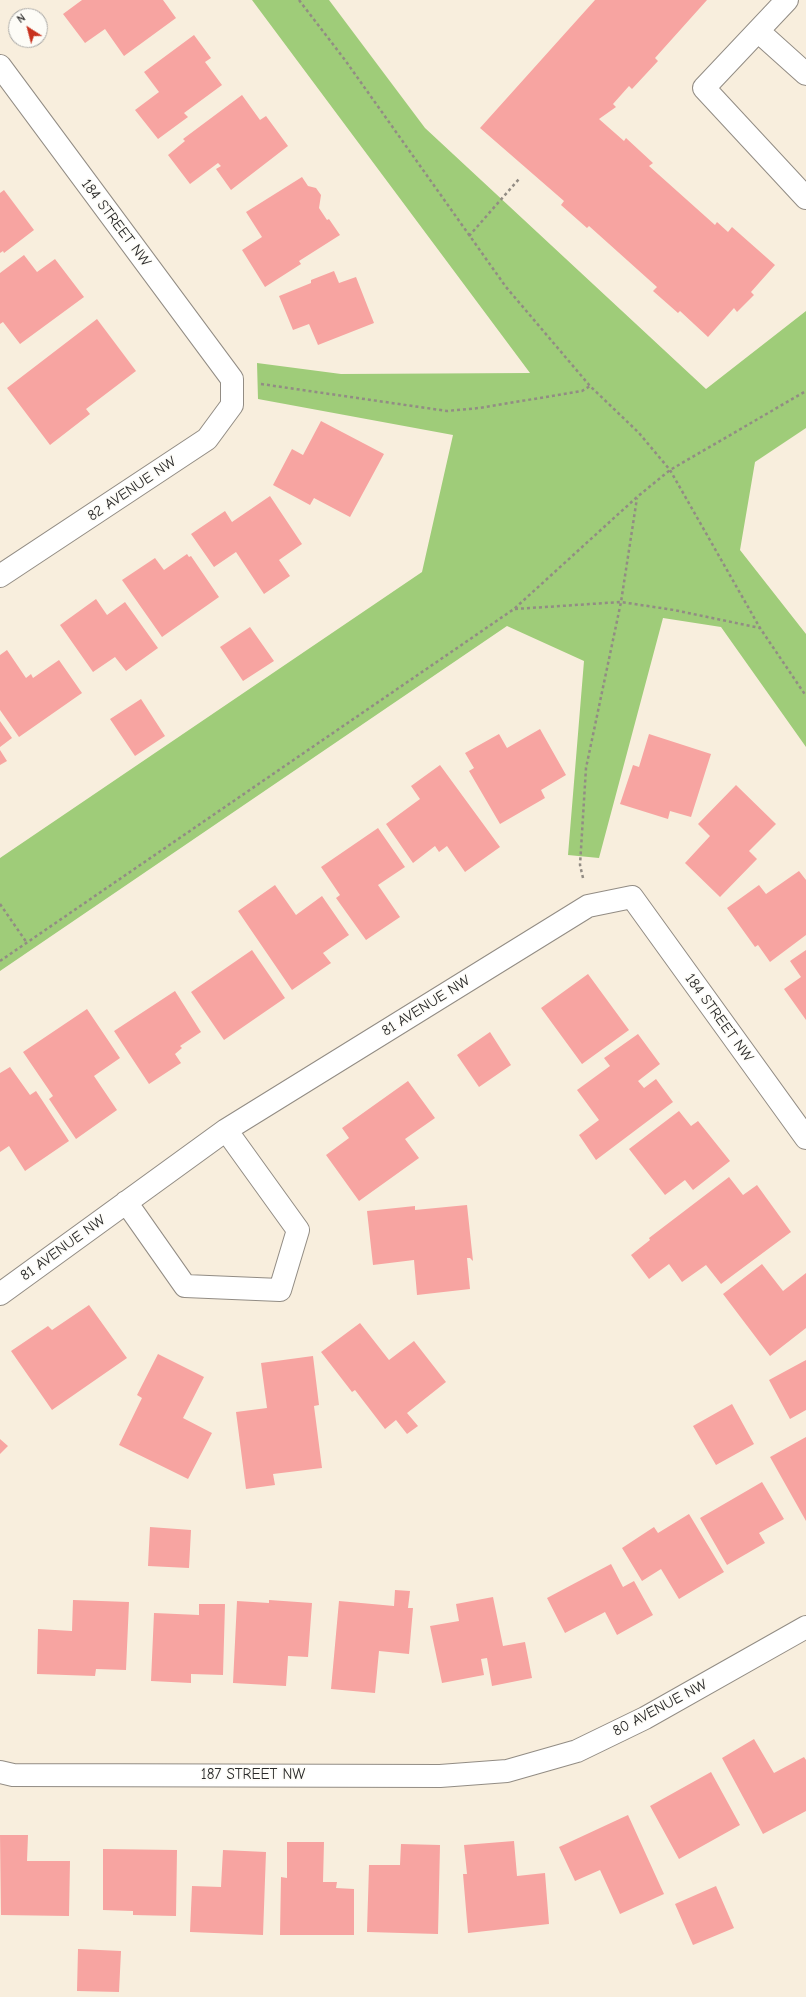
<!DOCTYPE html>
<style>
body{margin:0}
#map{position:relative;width:806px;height:1997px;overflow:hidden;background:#f8eedd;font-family:"Comic Neue",sans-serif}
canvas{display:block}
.north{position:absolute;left:8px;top:8px;width:40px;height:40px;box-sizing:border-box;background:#fdfcf7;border:1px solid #a9a8a5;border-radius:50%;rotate:324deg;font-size:11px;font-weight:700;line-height:16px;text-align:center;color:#2b2b2b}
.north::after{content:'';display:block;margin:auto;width:14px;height:18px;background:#c8321e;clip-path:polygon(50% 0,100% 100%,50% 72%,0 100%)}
</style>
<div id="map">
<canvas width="806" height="1997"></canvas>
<div class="north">N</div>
</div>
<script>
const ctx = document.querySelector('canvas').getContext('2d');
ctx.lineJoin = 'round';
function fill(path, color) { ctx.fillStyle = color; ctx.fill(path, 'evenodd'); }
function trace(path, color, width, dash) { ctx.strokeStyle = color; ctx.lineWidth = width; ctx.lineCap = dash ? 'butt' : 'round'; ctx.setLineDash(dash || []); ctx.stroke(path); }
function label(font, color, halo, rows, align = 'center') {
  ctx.font = font + ' "Comic Neue",sans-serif'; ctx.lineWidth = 3; ctx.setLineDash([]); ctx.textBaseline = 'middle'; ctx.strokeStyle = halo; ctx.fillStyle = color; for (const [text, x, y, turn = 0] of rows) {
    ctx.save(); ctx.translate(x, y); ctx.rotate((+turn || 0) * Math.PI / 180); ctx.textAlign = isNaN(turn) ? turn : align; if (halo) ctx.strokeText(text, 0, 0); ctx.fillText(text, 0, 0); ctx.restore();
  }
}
const green = new Path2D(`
 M252,0H329L425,128L706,389L806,311V428L755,462L740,550L806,634V747L721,627L663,618L599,858L568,855L584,661L507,626L0,971V858L422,572L453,435L258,399L257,363L341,374L530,373Z`);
const building = new Path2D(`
 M82,0H163L176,18L124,56L105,29L85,43L63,14Z
 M595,0H707L655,58L658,61L632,89L629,86L613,104L616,107L599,119L624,141L626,138L653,163L649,166L715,225L717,222L728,232L732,227L775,265L751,292L754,295L737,312L734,308L708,337L680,311L678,313L653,291L657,287L589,226L587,228L561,205L564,201L480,128Z
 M194,35L211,58L205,62L222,85L184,113L188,117L158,139L135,110L159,92L144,72Z
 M242,95L260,120L266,116L288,146L231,190L216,169L221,166L218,163L190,184L168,155L185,141L183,139Z
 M302,177L308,186L316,188L321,195L319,208L327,220L329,219L340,235L299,261L301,264L265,287L242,250L262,237L246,212Z
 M4,190L34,230L4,253L3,251L0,253V193Z
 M24,255L37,272L55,259L84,297L20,344L3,322L0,324V273Z
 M334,271L339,283L356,277L374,323L318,345L309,324L293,330L279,296L311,283V280Z
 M97,319L136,371L86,409L90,414L50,445L7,388Z
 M321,421L384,454L350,517L314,498L310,505L273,485L292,449L303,455Z
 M270,496L302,544L279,560L290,576L264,594L236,552L214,567L191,534L225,511L232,522Z
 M187,554L189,557L191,556L219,597L162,637L122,580L155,558L164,570Z
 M96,599L107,615L125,602L158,648L126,671L115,657L93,672L60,625Z
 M250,627L274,661L243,681L220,647Z
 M7,650L26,678L31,674L33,678L59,660L82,693L19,737L0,710V655Z
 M141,699L165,736L135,756L110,719Z
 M0,721L12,738L0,747Z
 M540,729L566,775L541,790L545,798L500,824L469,771L474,768L465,753L499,734L507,748Z
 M649,734L711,754L691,817L670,811L668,819L620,804L633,765L639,767Z
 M0,750L7,761L0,765Z
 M440,765L500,847L465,872L447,846L439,852L435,846L413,863L386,824L420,799L411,786Z
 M736,785L776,824L749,851L757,859L720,897L685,863L710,836L698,824Z
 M378,828L405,867L378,885L400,917L366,940L336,898L340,895L321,867Z
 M799,871L806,880V935L770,962L758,945L755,947L727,908L759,885L766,894Z
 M275,885L296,915L322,896L349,935L323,953L331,963L292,990L238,911Z
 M252,950L285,998L224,1040L191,992Z
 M806,950V1020L784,989L801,977L790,961Z
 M588,974L629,1030L582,1064L541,1008Z
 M175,991L201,1032L180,1046L182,1048L175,1054L181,1063L149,1084L114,1031Z
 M87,1009L120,1058L94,1076L117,1110L76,1139L49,1099L53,1096L23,1052Z
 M490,1032L511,1065L479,1087L457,1055Z
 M638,1034L660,1064L638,1081L644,1088L656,1079L673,1102L596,1160L579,1135L599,1120L577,1090L610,1066L604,1058Z
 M10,1067L30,1095L36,1091L69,1141L25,1171L9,1146L0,1152V1073Z
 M408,1081L435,1118L405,1139L419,1158L359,1201L326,1155L349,1138L342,1128Z
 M679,1111L691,1126L698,1121L730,1161L693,1190L685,1180L665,1195L629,1149Z
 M729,1177L743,1195L757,1185L791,1232L721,1284L706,1265L682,1282L669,1264L649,1279L631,1255L650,1240L649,1238Z
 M467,1205L473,1261L470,1258H467L470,1289L417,1295L414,1260L373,1265L367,1211L415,1206V1210Z
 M762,1264L783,1291L806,1273V1328L770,1356L723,1294Z
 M89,1305L127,1358L52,1410L11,1351L48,1326L52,1330Z
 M360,1323L389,1360L414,1341L446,1382L407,1413L418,1426L407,1434L396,1420L385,1429L355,1390L352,1392L321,1352Z
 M158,1354L204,1377L183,1418L212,1433L188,1479L119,1445L142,1398L137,1395Z
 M313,1356L319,1405L314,1406L322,1468L273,1474L275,1485L246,1489L236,1412L267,1408L261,1363Z
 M806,1360V1410L790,1419L769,1380Z
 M732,1404L754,1444L716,1465L693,1426Z
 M806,1437V1521L770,1457Z
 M0,1439L8,1446L0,1454Z
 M762,1482L784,1519L759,1533L765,1543L727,1565L700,1518Z
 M689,1514L724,1572L679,1599L661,1569L642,1581L622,1548L654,1527L658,1533Z
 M150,1527L191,1530L189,1568L148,1566Z
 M611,1564L623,1587L634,1581L653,1615L617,1635L605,1612L565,1633L547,1598Z
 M395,1590L410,1591L408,1608H413L409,1654L379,1651L375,1693L331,1689L339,1601L394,1606Z
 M493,1597L503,1646L525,1642L532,1678L492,1686L487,1658L481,1659L484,1675L442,1683L430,1626L459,1621L456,1604Z
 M73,1600L129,1602L126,1670L96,1669L95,1676L37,1674L38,1629L72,1631Z
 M269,1600L312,1603L308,1657L288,1656L286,1686L233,1683L237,1601L269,1603Z
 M199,1604H225L223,1675L191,1674V1683L151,1681L154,1613L199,1615Z
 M754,1739L774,1773L804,1757L806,1760V1811L763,1834L722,1758Z
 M711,1772L740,1825L679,1859L650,1806Z
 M628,1815L664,1894L620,1914L600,1870L575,1881L559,1847Z
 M0,1835H28L27,1861H70L69,1916L1,1915Z
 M514,1841L517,1876L545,1873L549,1924L468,1933L463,1874H467L464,1845Z
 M287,1842H324L323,1882H337L336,1888L354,1889V1935H280L281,1877L287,1878Z
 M401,1844L440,1845L438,1934L367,1932L369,1865H400Z
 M103,1849L177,1850L176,1916L133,1915V1911L103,1910Z
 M223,1850L266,1852L263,1935L190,1932L192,1886L221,1887Z
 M716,1886L734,1928L693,1945L675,1904Z
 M78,1949L121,1951L119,1992L77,1991Z`);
const path = new Path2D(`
 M299,0L345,60L506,287L590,386L639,433L670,470L760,628L806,696
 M469,236L519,179
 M261,384L447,411L479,408L582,391L590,386
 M515,609L621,602L674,610L760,628
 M583,878L580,865L586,768L621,602L637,498
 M0,904L27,943
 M0,961L514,609L637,497L670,470L806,391`);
const minor = new Path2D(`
 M787,0L704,88L806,198
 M758,31L806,74
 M0,66L232,379V405L207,439L0,576
 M126,1202L185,1286L280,1290L298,1230L226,1130
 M0,1294L226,1130L588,906L632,897L806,1138
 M0,1772L13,1775L440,1776L507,1771L577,1751L645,1718L806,1627`);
const streetNames = [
 ["184 STREET NW",116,223,53],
 ["82 AVENUE NW",132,489,-34],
 ["81 AVENUE NW",426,1006,-32],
 ["184 STREET NW",719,1018,54],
 ["81 AVENUE NW",63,1248,-36],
 ["80 AVENUE NW",660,1708,-28],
 ["187 STREET NW",253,1775]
];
fill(green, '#9fcc79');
fill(building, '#f7a4a1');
trace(minor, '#928c84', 24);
trace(path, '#928c84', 2.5, [3, 3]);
trace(minor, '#fff', 22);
label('15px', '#2b2b2b', '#fdfcf7', streetNames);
</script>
